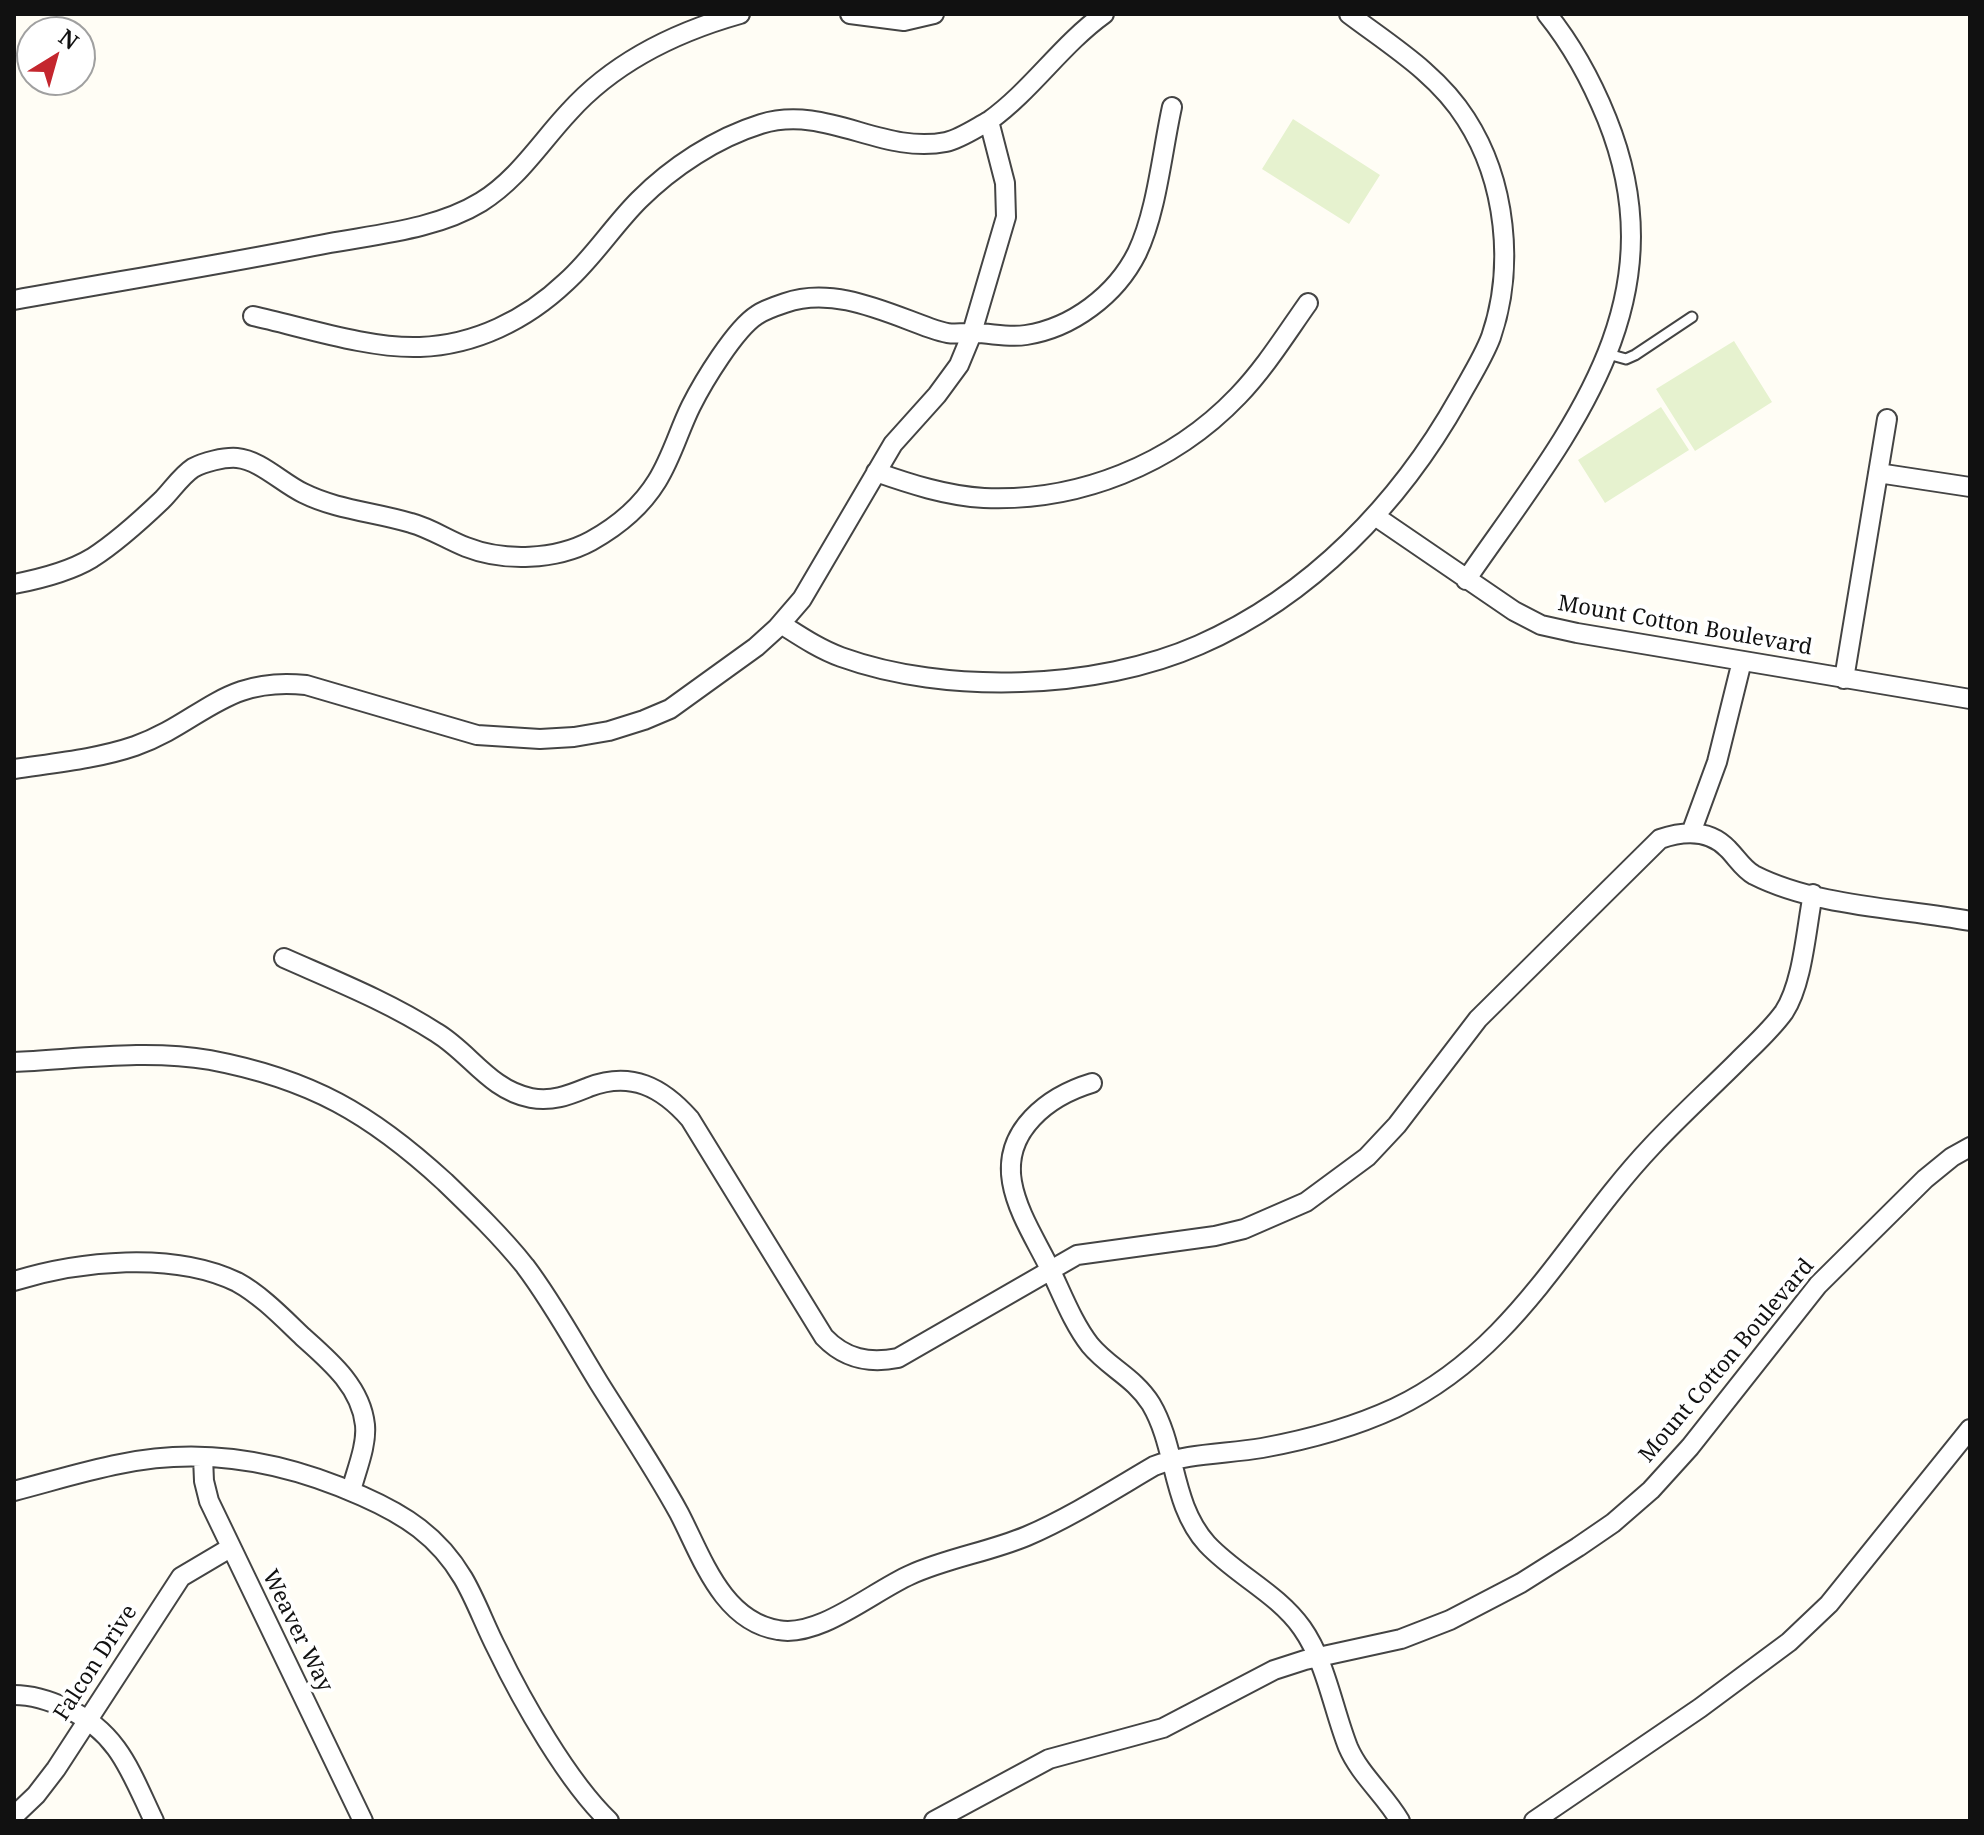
<!DOCTYPE html>
<style>
body{margin:0}
#map{position:relative;width:1984px;height:1835px;overflow:hidden;background:#fffdf5;font-family:"Noto Serif",serif}
canvas{display:block}
.frame{position:absolute;inset:0;border:16px solid #111;pointer-events:none}
.north{position:absolute;left:16px;top:16px;width:80px;height:80px;box-sizing:border-box;background:#fff;border:2px solid #a0a0a0;border-radius:50%;rotate:37deg;font-size:22px;font-weight:700;line-height:32px;text-align:center;color:#111}
.north::after{content:'';display:block;margin:auto;width:28px;height:36px;background:#c4262e;clip-path:polygon(50% 0,100% 100%,50% 72%,0 100%)}
</style>
<div id="map">
<canvas width="1984" height="1835"></canvas>
<div class="frame"></div>
<div class="north">N</div>
</div>
<script>
const ctx = document.querySelector('canvas').getContext('2d');
ctx.lineJoin = 'round';
function fill(path, color) { ctx.fillStyle = color; ctx.fill(path, 'evenodd'); }
function trace(path, color, width, dash) { ctx.strokeStyle = color; ctx.lineWidth = width; ctx.lineCap = dash ? 'butt' : 'round'; ctx.setLineDash(dash || []); ctx.stroke(path); }
function label(font, color, halo, rows, align = 'center') {
  ctx.font = font + ' "Noto Serif",serif'; ctx.lineWidth = 8; ctx.setLineDash([]); ctx.textBaseline = 'middle'; ctx.strokeStyle = halo; ctx.fillStyle = color; for (const [text, x, y, turn = 0] of rows) {
    ctx.save(); ctx.translate(x, y); ctx.rotate((+turn || 0) * Math.PI / 180); ctx.textAlign = isNaN(turn) ? turn : align; if (halo) ctx.strokeText(text, 0, 0); ctx.fillText(text, 0, 0); ctx.restore();
  }
}
const pitch = new Path2D(`
 M1293,119L1380,175L1349,224L1262,169Z
 M1734,341L1772,402L1695,451L1656,389Z
 M1661,407L1689,450L1605,503L1578,460Z`);
const service = new Path2D(`
 M1608,354L1626,359L1635,355L1692,317`);
const minor = new Path2D(`
 M850,14L904,21L934,14
 M14,300C119,281 225,264 330,243C379,234 437,229 481,202C518,179 540,143 569,112C614,62 676,32 740,14
 M253,316C303,327 369,349 420,347C475,345 526,320 566,282C593,258 613,226 639,200C672,167 716,138 761,124C826,104 882,155 946,142C960,139 976,128 989,121
 M876,472C910,484 947,496 984,498C1078,502 1172,465 1238,396C1265,368 1286,334 1308,303
 M1878,473L1970,487
 M1375,516L1514,611L1541,625L1577,633L1970,699
 M1466,580C1566,435 1682,306 1607,119C1592,82 1572,45 1547,14
 M14,584C40,579 69,572 92,558C117,542 140,521 162,500C172,490 181,476 193,468C204,462 224,457 237,458C260,460 282,483 303,493C337,510 375,512 411,523C430,528 448,540 466,547C504,562 556,560 591,541C618,526 641,507 657,481C672,457 679,430 691,406C703,382 735,329 757,315C764,310 776,306 785,303C833,286 885,312 930,328C953,336 951,333 974,333C991,333 1008,338 1026,335C1072,328 1116,295 1137,253C1157,211 1162,152 1172,107
 M781,624C800,636 819,649 841,657C946,695 1097,690 1199,645C1311,596 1400,503 1459,398C1470,378 1483,358 1491,337C1515,267 1506,181 1466,119C1438,74 1390,45 1349,14
 M1844,679L1887,419
 M14,769C54,763 97,759 135,746C202,722 224,676 306,685L477,735L540,739L574,737L609,731L644,720L670,709L756,647L777,628L802,599L893,444L937,395L959,365L971,336L1006,217L1005,183L989,121C1032,90 1061,45 1104,14
 M1691,833L1717,762L1742,661
 M284,958C336,981 389,1002 437,1033C470,1053 490,1090 531,1098C553,1102 569,1095 589,1087C631,1071 662,1087 690,1119L824,1337C845,1359 869,1364 898,1358L1077,1255L1215,1236L1244,1229L1306,1202L1367,1157L1397,1125L1478,1019L1660,839C1683,831 1709,829 1728,849C1737,858 1743,869 1754,875C1817,907 1902,908 1970,921
 M14,1062C78,1059 147,1049 210,1060C311,1079 371,1114 445,1182C473,1209 501,1236 525,1266C553,1303 575,1344 599,1383C626,1426 655,1469 679,1513C702,1557 722,1621 778,1630C819,1638 872,1592 910,1575C947,1558 989,1552 1027,1536C1071,1517 1113,1490 1154,1466C1188,1453 1226,1454 1262,1448C1306,1440 1354,1427 1395,1408C1516,1350 1566,1237 1652,1146C1680,1116 1710,1089 1738,1061C1754,1045 1771,1030 1784,1012C1803,983 1806,929 1813,894
 M1092,1083C1049,1096 1003,1130 1012,1182C1017,1211 1035,1239 1048,1265C1061,1291 1072,1322 1090,1345C1109,1368 1134,1377 1151,1404C1177,1448 1171,1504 1207,1544C1236,1575 1277,1593 1302,1628C1326,1662 1333,1709 1348,1747C1360,1775 1385,1795 1400,1821
 M14,1281C79,1261 173,1251 237,1282C261,1295 283,1318 303,1337C330,1361 361,1387 365,1425C367,1446 356,1471 351,1491
 M203,1457L204,1481L209,1501L363,1821
 M14,1491C49,1482 84,1471 120,1464C203,1446 286,1462 362,1496C405,1515 438,1536 463,1578C476,1600 485,1626 497,1649C522,1701 568,1782 609,1821
 M14,1695C34,1695 51,1701 68,1709C119,1733 131,1773 154,1821
 M14,1816L36,1795L56,1769L181,1577L230,1548
 M934,1821L1049,1759L1163,1728L1274,1670L1305,1660L1401,1639L1450,1620L1521,1583L1578,1547L1613,1523L1651,1490L1690,1447L1818,1285L1925,1179L1952,1157L1970,1147
 M1534,1821L1700,1708L1789,1642L1829,1604L1970,1429`);
const streetNames = [
 ["Mount Cotton Boulevard",1685,626,10],
 ["Mount Cotton Boulevard",1727,1361,-50],
 ["Weaver Way",297,1631,64],
 ["Falcon Drive",96,1663,-57]
];
fill(pitch, '#e6f2cf');
trace(service, '#444', 13);
trace(minor, '#444', 22);
trace(service, '#fff', 9);
trace(minor, '#fff', 18);
label('22px', '#111', '#fff', streetNames);
</script>
